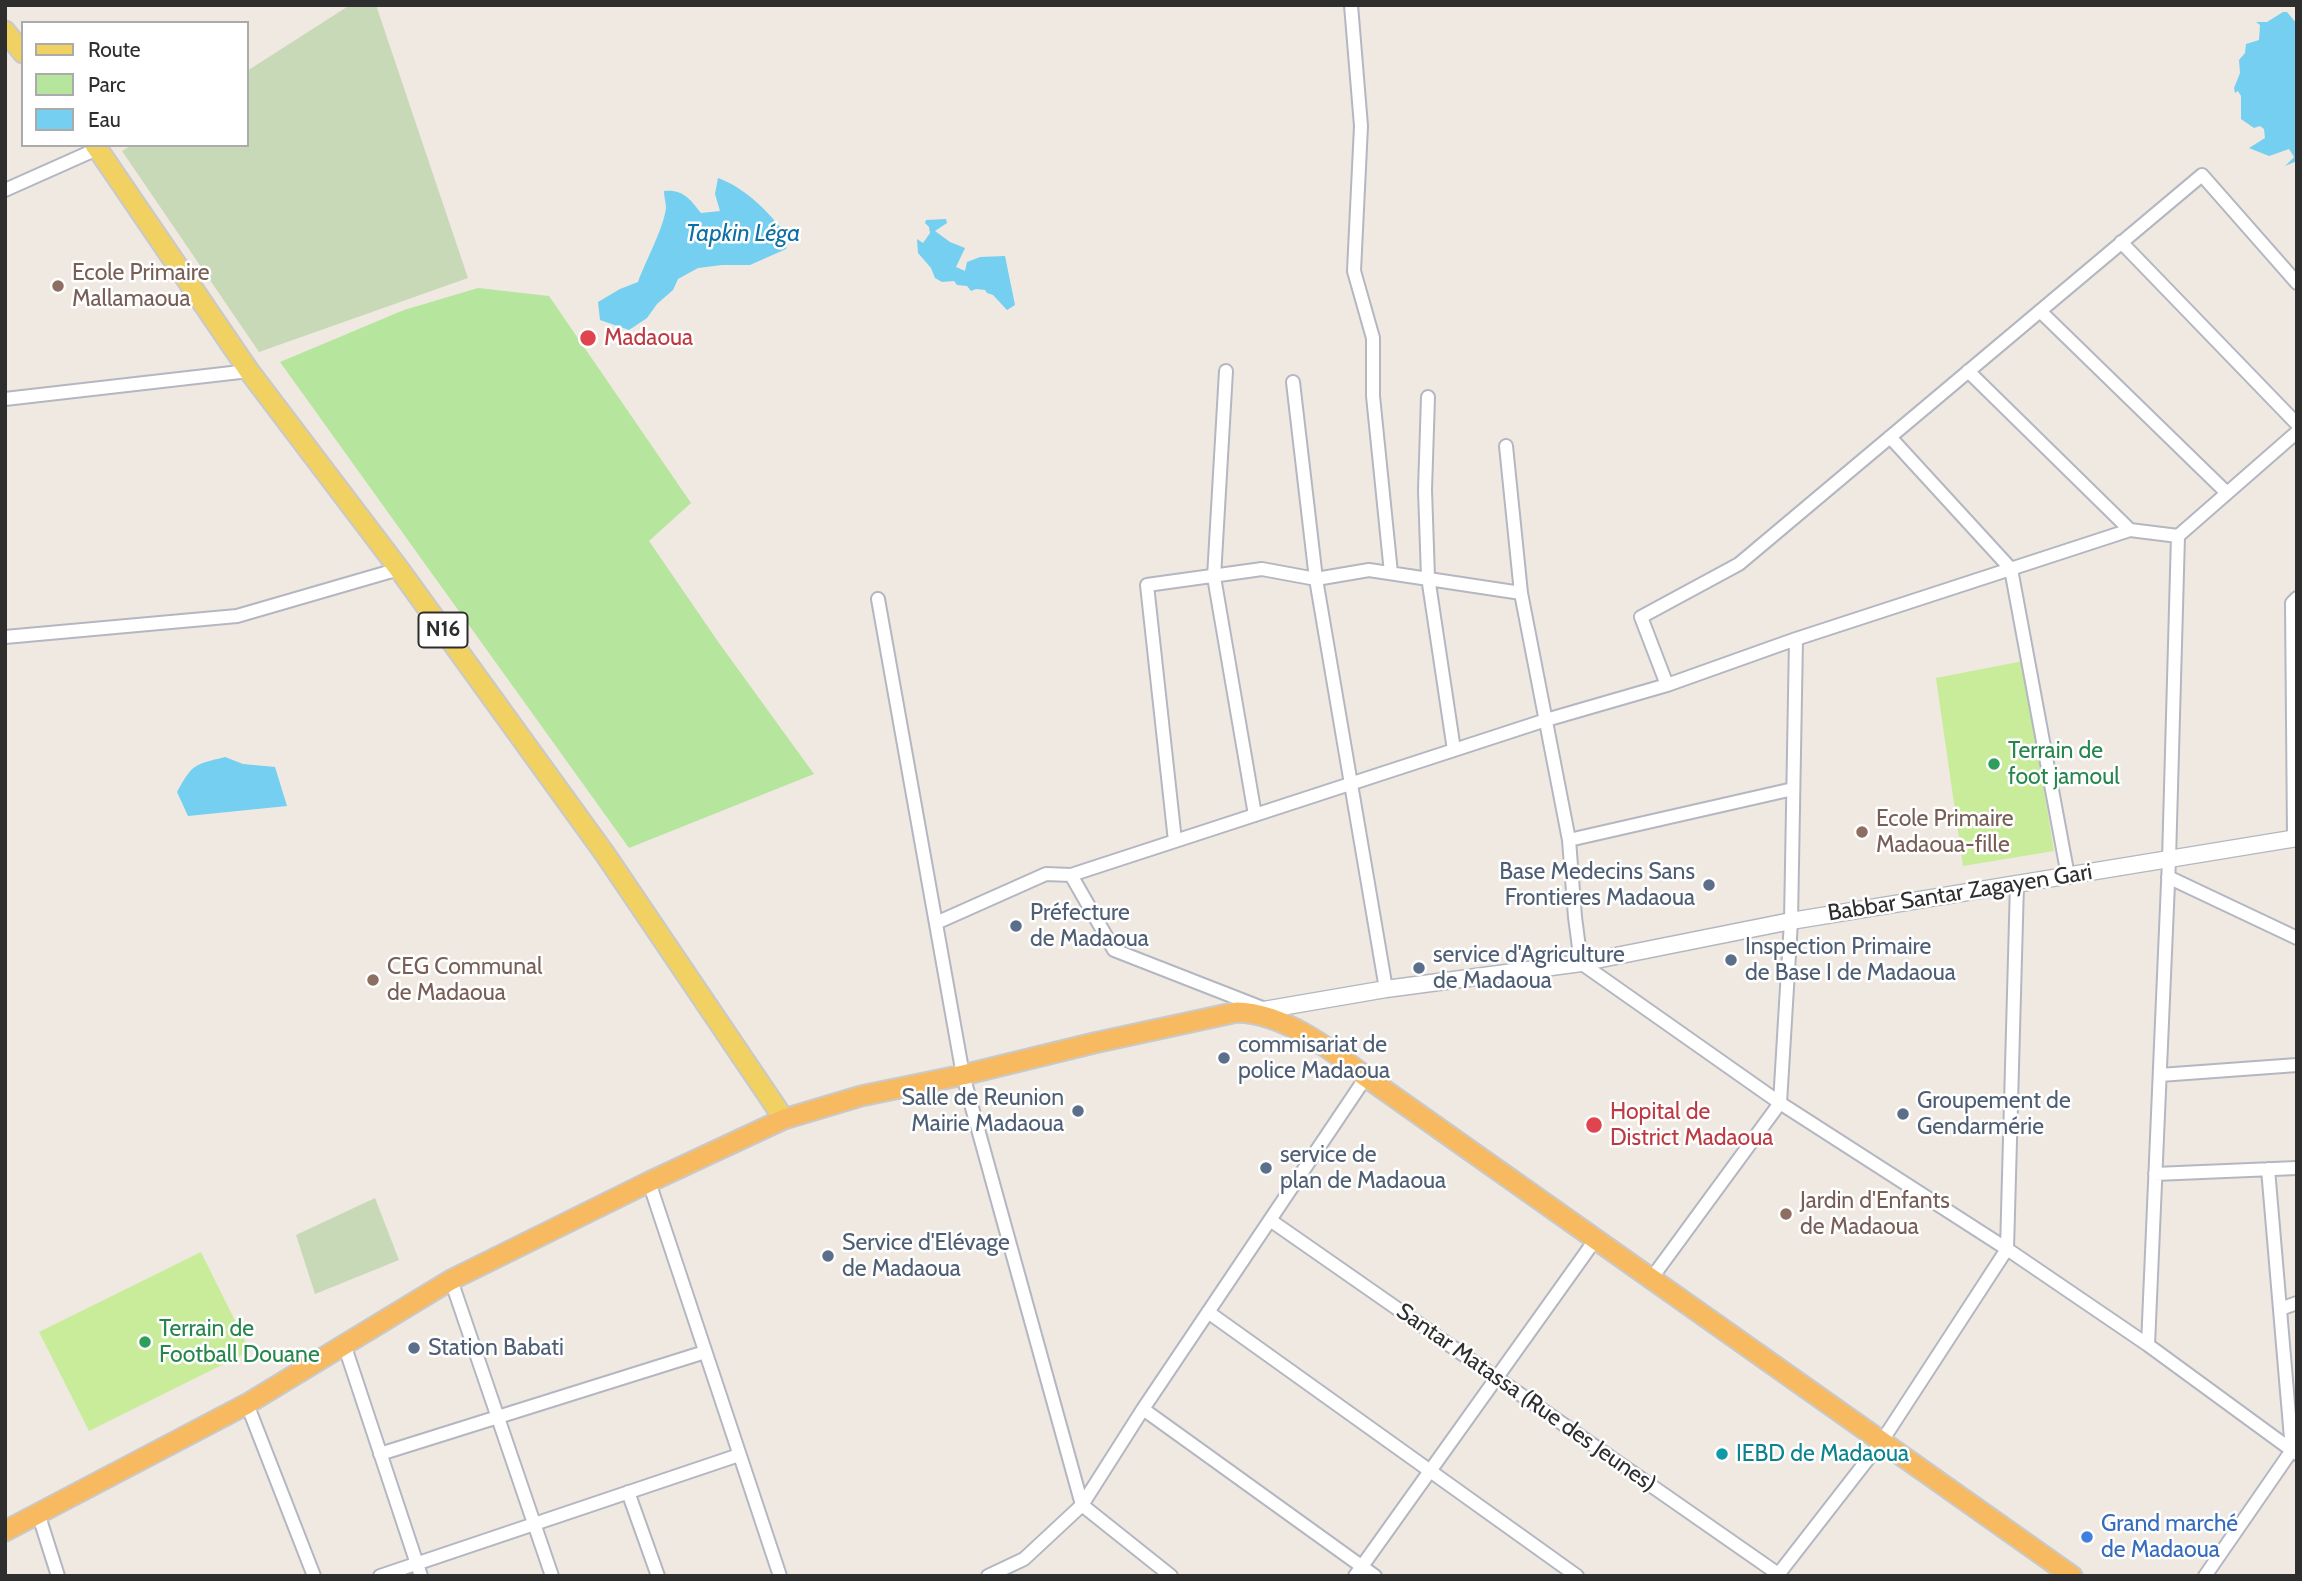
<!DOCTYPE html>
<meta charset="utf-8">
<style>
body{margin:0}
#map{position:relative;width:2302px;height:1581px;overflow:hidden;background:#efe9e1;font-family:Cabin,sans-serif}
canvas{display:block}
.frame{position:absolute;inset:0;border:7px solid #2e2e2e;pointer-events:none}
.legend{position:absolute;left:21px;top:21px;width:228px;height:126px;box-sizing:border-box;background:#fff;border:2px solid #ababab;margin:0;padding:9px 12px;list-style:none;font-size:21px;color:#2e2e2e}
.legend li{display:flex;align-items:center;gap:14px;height:35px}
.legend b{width:35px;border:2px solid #ababab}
</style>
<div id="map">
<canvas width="2302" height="1581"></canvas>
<div class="frame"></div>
<ul class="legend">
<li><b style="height:9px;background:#f2d163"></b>Route</li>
<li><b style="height:19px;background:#b6e59e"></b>Parc</li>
<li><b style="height:19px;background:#75cff0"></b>Eau</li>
</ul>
</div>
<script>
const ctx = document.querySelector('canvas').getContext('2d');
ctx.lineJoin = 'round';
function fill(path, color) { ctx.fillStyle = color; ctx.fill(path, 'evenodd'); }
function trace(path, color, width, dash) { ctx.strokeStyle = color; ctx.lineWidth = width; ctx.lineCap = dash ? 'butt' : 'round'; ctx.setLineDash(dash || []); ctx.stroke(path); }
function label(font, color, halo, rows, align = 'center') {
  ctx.font = font + ' Cabin,sans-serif'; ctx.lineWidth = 5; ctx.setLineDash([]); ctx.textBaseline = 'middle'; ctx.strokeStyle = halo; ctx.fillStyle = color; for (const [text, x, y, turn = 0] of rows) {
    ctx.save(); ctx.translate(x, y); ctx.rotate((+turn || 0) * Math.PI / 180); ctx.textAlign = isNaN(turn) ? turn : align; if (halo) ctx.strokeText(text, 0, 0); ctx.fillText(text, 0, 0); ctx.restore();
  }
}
const green = new Path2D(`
 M478,288L549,296L691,503L649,541L719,643L814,774L629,848L280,362L404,310Z`);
const cemetery = new Path2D(`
 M350,5H376L468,278L259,352L122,151L132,145H247V71Z
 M375,1198L399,1260L315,1294L296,1235Z`);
const pitch = new Path2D(`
 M2023,661L2054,851L1963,866L1936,678Z
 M201,1252L250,1351L89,1431L39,1332Z`);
const water = new Path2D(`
 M2283,12H2287L2297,24V161L2285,166L2294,157L2289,149L2269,156L2249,148L2265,138L2264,129L2260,126L2254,128L2241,119V96L2238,91L2235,93L2234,88L2240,73L2239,60L2245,53L2246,44L2259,40L2260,25L2256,22H2267Z
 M718,178C748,189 770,214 790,239L786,249L750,265H722L698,268L678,279L673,290L657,304L647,318L629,330L600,320L598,302L620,289L638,282C645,262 663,230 666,208C666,203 664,197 664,191C683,189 690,199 701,213L720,211L715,194Z
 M946,219L947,223L935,231L950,242L965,248L956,267L965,271L967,262L980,257L1005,256L1015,305L1007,310L993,295L987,293L985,290L976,289L971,291L967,286L957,285L954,281L942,282L935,278L931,268L918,253L917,239L923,243L930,233L929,227L925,223L926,220Z
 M225,757L243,764L275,767L287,806L188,816L177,792C193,763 194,765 225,757Z`);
const minor = new Path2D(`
 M1351,5L1361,126L1354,271L1373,338V396L1391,573
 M5,190L97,149
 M2121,242L2297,424
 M2040,311L2227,493
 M1226,371L1214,577L1255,815
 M1968,371L2130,530
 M1293,382L1316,579L1386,989
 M1428,397L1425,490L1428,577L1454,750
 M5,399L249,371
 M1890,437L2011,569L2068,876
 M1506,446L1521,593L1569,840L1575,917L1581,963L1780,1103L2007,1249L2148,1345L2297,1454
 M878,599L963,1075L1082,1505L1171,1576
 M5,637L237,616L399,569
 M1667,685L1641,617L1739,564L2202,175L2297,283
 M2294,838L2292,603L2297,598
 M1569,840L1793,789
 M1175,841L1147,585L1262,569L1316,579L1369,570L1521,593
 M1071,875L1114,950L1265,1009
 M2168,877L2297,938
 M936,923L1046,874L1071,875L1546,720L1667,685L1796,639L2130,530L2178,536
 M2160,1075L2297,1065
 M2155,1174L2297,1168
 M649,1182L780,1576
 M1270,1220L1781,1576
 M1651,1279L1780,1103L1791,921L1796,639
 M451,1280L552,1576
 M2280,1309L2297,1303
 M1208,1312L1577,1576
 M344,1344L421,1576
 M2148,1345L2169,860L2178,536L2297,432
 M247,1404L314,1576
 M1143,1409L1375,1576
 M380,1454L705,1352
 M628,1492L658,1576
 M38,1513L58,1576
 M380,1576L739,1455
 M988,1576L1024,1559L1082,1505L1143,1409L1366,1077
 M1355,1576L1595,1240
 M1777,1576L1882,1441L2007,1249L2017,884
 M2205,1576L2292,1450L2268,1169`);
const tertiary = new Path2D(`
 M1252,1012L1386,989L1581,963L1791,921L2297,838`);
const primary = new Path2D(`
 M5,31L23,53
 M95,145L249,371L399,569L605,854L784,1119`);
const trunk = new Path2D(`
 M5,1531L247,1404L451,1280L649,1182L784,1119L861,1096L963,1075L1094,1043L1237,1012C1283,1013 1331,1049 1366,1077L2072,1576`);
const markers = [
 [58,286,7,"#8d6e63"],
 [588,338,9,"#e0444e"],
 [1994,764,7,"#2e9e5b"],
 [1862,832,7,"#8d6e63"],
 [1709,885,7,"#5c6f8a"],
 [1016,926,7,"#5c6f8a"],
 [1731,960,7,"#5c6f8a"],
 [1419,968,7,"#5c6f8a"],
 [373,980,7,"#8d6e63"],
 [1224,1058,7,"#5c6f8a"],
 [1078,1111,7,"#5c6f8a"],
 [1903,1114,7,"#5c6f8a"],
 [1594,1125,9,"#e0444e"],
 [1266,1168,7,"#5c6f8a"],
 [1786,1214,7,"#8d6e63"],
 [828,1256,7,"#5c6f8a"],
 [145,1342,7,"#2e9e5b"],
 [414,1348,7,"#5c6f8a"],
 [1722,1454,7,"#0f9aa8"],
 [2087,1537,7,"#3f7fe0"]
];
const shields = [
 [443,630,49]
];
const shieldNames = [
 ["N16",443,630]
];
const educationNames = [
 ["Ecole Primaire",72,273],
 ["Mallamaoua",72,299],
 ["Ecole Primaire",1876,819],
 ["Madaoua-fille",1876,845],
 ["CEG Communal",387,967],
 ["de Madaoua",387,993],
 ["Jardin d'Enfants",1800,1201],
 ["de Madaoua",1800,1227]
];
const healthNames = [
 ["Madaoua",604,338],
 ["Hopital de",1610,1112],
 ["District Madaoua",1610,1138]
];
const leisureNames = [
 ["Terrain de",2008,751],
 ["foot jamoul",2008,777],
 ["Terrain de",159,1329],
 ["Football Douane",159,1355]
];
const serviceNames = [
 ["Base Medecins Sans",1695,872,"right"],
 ["Frontieres Madaoua",1695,898,"right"],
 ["Préfecture",1030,913],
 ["de Madaoua",1030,939],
 ["Inspection Primaire",1745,947],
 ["de Base I de Madaoua",1745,973],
 ["service d'Agriculture",1433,955],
 ["de Madaoua",1433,981],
 ["commisariat de",1238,1045],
 ["police Madaoua",1238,1071],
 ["Salle de Reunion",1064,1098,"right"],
 ["Mairie Madaoua",1064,1124,"right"],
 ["Groupement de",1917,1101],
 ["Gendarmérie",1917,1127],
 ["service de",1280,1155],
 ["plan de Madaoua",1280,1181],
 ["Service d'Elévage",842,1243],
 ["de Madaoua",842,1269],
 ["Station Babati",428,1348]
];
const streetNames = [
 ["Babbar Santar Zagayen Gari",1960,893,-9],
 ["Santar Matassa (Rue des Jeunes)",1526,1398,35]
];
const cultureNames = [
 ["IEBD de Madaoua",1736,1454]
];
const shopNames = [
 ["Grand marché",2101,1524],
 ["de Madaoua",2101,1550]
];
const waterNames = [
 ["Tapkin Léga",743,234]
];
fill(green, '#b6e59e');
fill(cemetery, '#c8d9b8');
fill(pitch, '#c9ec9a');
fill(water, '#75cff0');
trace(minor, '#b4b7c1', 16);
trace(tertiary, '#b4b7c1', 19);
trace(primary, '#c9c9c9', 23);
trace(trunk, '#c9c9c9', 23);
trace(minor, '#fff', 12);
trace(tertiary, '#fff', 16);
trace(primary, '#f2d163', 19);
trace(trunk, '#f8ba60', 19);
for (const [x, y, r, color] of markers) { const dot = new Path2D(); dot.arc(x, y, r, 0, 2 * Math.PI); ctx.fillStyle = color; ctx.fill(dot); trace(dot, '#fff', 2.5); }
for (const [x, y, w] of shields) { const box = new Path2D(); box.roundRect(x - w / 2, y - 17.5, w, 35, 5); ctx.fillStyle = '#fff'; ctx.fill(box); trace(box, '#2e2e2e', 2); }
label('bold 21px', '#2e2e2e', null, shieldNames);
label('23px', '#785e54', '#fff', educationNames, 'left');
label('23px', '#be3a42', '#fff', healthNames, 'left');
label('23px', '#27864d', '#fff', leisureNames, 'left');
label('23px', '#4e5e75', '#fff', serviceNames, 'left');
label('23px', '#2e2e2e', '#fff', streetNames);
label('23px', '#0d838f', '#fff', cultureNames, 'left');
label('23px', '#366cbe', '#fff', shopNames, 'left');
label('italic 24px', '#0d6fa3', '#fff', waterNames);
</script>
